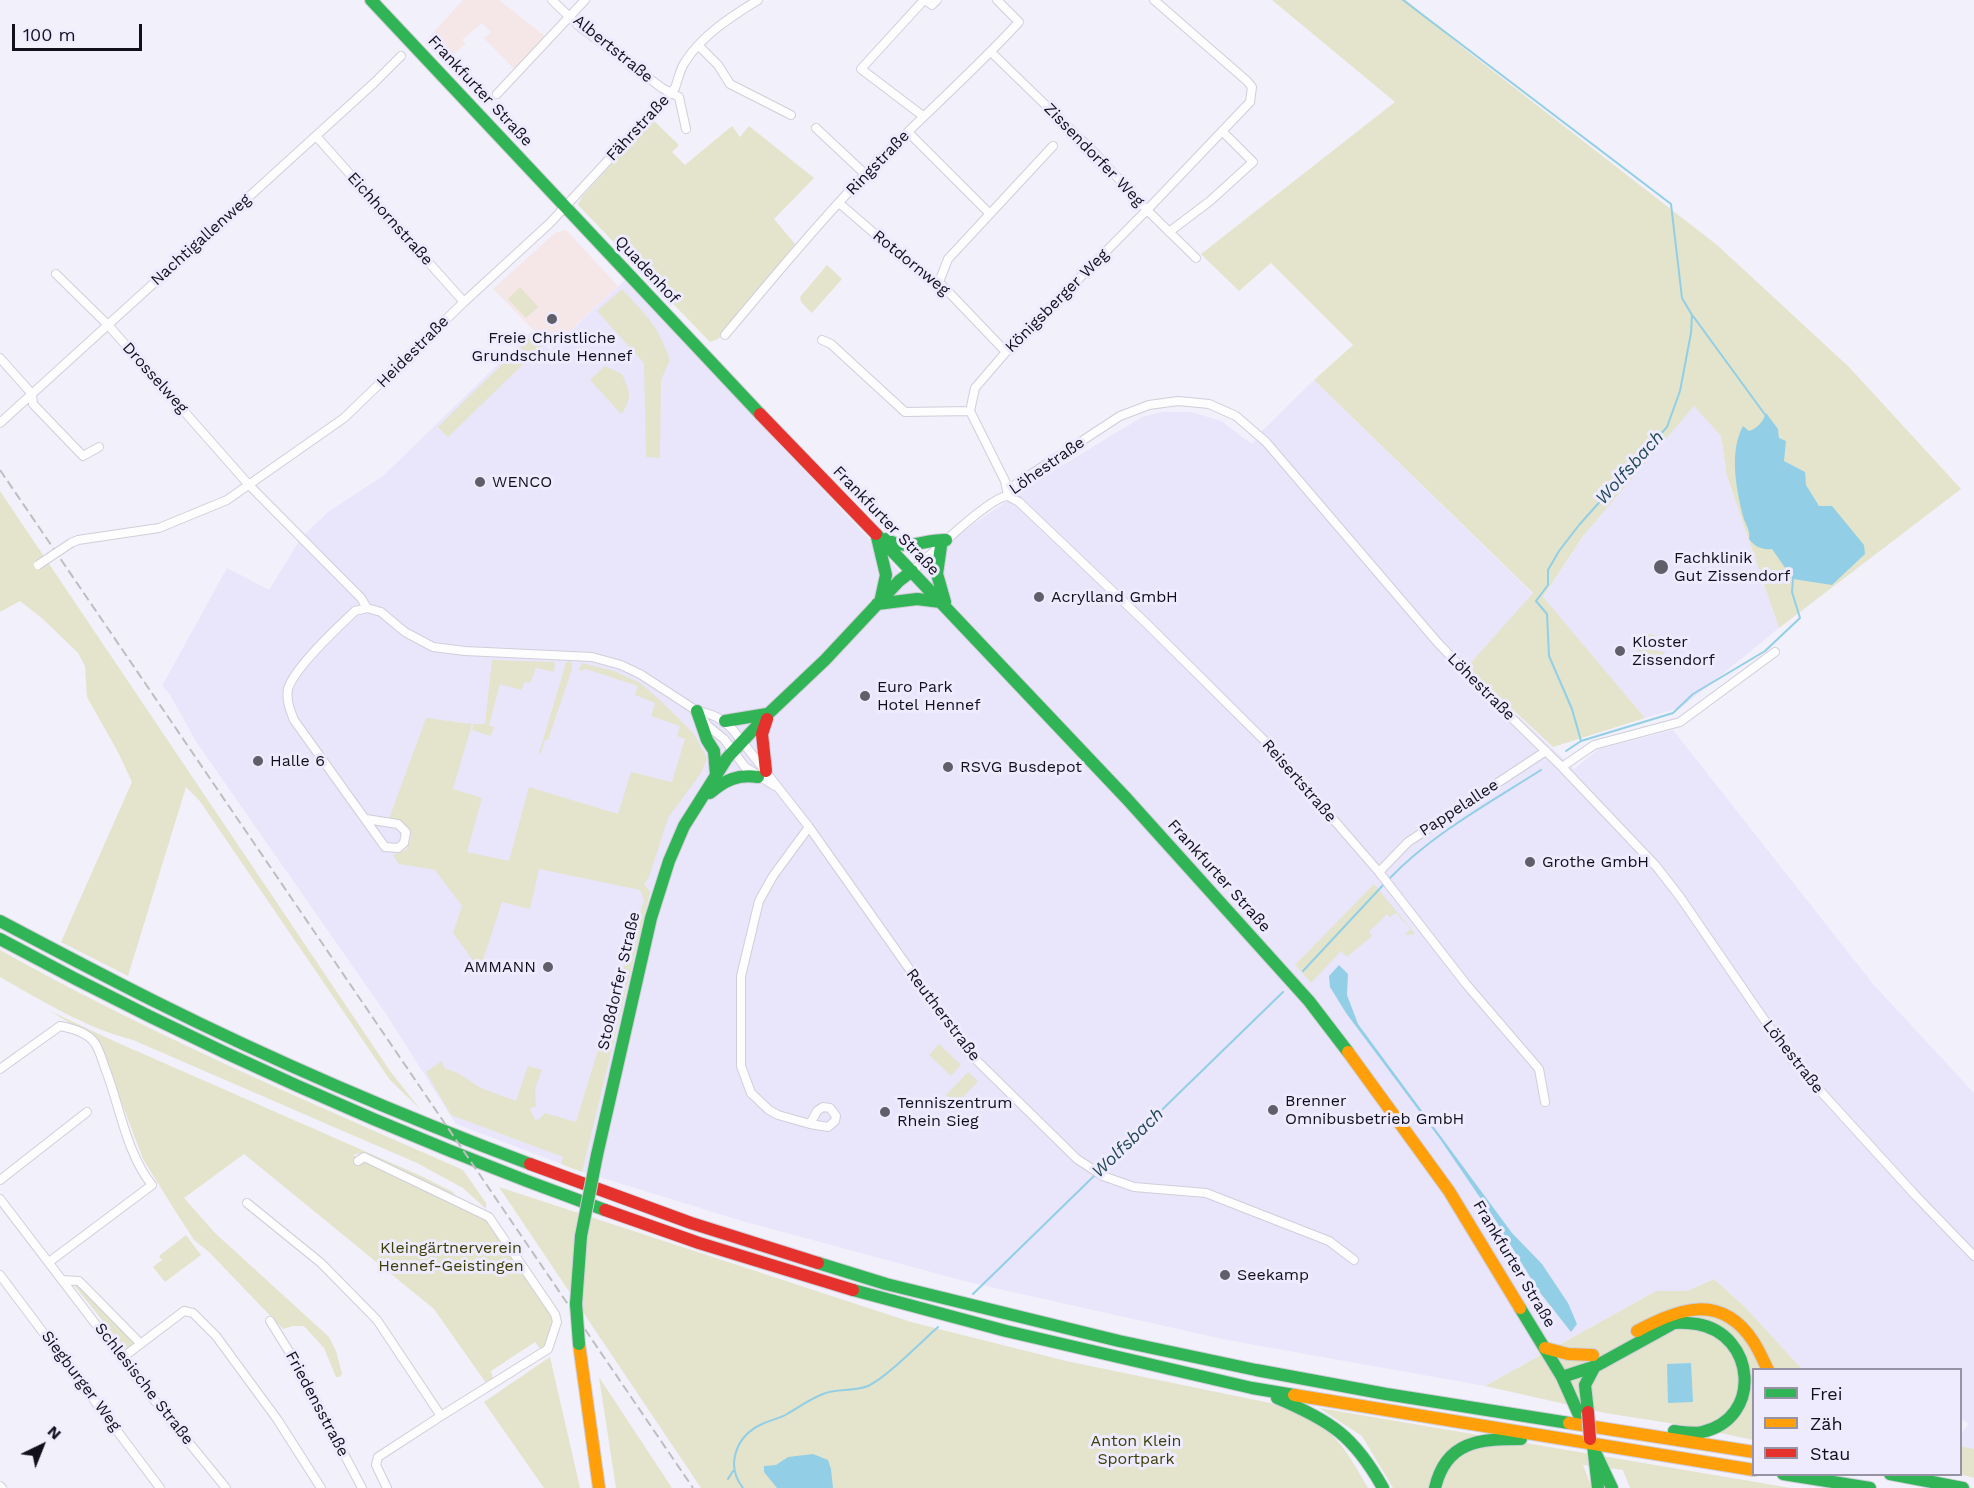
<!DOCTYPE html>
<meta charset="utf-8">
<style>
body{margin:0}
#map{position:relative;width:1974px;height:1488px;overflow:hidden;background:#f2f0fa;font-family:"Work Sans",sans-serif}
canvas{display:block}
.legend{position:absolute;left:1752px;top:1368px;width:210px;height:108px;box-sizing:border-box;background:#eeebff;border:2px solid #9693a4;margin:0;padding:8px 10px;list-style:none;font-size:18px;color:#12101b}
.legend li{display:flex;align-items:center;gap:12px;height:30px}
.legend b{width:30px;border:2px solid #9693a4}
.north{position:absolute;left:12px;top:1416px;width:60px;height:60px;-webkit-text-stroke:4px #eeebff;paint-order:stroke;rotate:43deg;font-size:16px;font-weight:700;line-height:24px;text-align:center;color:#12101b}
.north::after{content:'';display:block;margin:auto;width:21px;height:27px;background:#12101b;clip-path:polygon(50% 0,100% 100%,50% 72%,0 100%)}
.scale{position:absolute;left:12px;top:24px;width:130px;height:27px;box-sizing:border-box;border:3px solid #12101b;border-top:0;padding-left:8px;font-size:18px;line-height:21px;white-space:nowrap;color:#12101b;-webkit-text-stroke:4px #eeebff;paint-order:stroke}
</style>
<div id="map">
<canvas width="1974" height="1488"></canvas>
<ul class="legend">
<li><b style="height:8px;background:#30b455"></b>Frei</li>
<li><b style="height:8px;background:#ff9f0a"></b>Zäh</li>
<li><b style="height:8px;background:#e5322d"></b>Stau</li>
</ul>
<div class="north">N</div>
<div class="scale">100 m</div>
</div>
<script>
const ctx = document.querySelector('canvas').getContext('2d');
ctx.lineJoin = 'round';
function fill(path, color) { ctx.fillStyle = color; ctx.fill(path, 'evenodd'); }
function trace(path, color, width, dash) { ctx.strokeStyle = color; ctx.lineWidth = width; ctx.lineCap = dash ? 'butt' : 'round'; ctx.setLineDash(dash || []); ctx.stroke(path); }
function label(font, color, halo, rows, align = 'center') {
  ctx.font = font + ' "Work Sans",sans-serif'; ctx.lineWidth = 6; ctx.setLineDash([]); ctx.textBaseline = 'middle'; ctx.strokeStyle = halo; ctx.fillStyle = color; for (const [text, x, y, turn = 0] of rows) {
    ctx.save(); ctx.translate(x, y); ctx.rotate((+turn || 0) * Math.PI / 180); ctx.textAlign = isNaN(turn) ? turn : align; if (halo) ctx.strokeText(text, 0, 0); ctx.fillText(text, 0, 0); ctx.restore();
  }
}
const commercial = new Path2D(`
 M463,0H499L546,37L515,70L484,38L491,32L482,23L462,40L466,43L449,59L429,37Z
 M566,230L618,286L551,348L493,289L555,233Z`);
const built = new Path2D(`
 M625,280L902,574L1030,485L1142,417L1161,412H1191L1221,421L1252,444L1263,430L1314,380L1533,594L1467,667L1574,769L1599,749L1673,730L1873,984L1974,1093V1449L1961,1446V1434L1969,1424L1961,1419L1960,1370L1802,1369L1745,1307L1714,1279L1687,1291H1656L1485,1386L1227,1340L968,1282L742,1221L580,1171L456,1124L386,1014L197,743L170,695L162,686L227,568L269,590L301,538L328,512L383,476L532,331L550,350Z
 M1694,405L1721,436L1727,476L1779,628L1682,707L1645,718L1543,598L1583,536Z`);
const green = new Path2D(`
 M1272,0H1406L1462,47L1717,245L1849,367L1961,489L1779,628L1727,476L1721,436L1694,406L1583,536L1543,597L1645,718L1553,747L1467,667L1533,593L1314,380L1353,345L1271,263L1239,291L1201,254L1395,102Z
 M652,119L679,145L672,152L685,165L732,126L740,137L749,126L814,178L774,219L795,244L718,339L710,342L578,205L582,197Z
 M827,265L842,279L812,313L801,302L800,297Z
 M520,287L538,307L526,318L508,299Z
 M622,289C646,315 658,325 670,360L661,380L660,458L646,457L644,363L597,311Z
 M532,335L542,346L448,437L438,427Z
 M605,366L622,374C629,391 634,398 621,414L590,380Z
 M0,491L390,1071L420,1109L390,1080L199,800L186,787L128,976L61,942L132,782L118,752L87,697L85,666L78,653L43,619L20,601L0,612Z
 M1652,634C1659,638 1663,640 1665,649L1637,643L1645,635Z
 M1637,647L1665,652L1660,660L1650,663L1641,658Z
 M492,660L555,662L554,672L536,668L530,683L525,682L521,690L500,684L489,725L494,727L491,736L472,730L473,724H485Z
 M569,661L572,663V669L548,740H545L541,753H539L566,663Z
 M582,663L614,671L640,683L660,700L694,734L707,758L701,773L668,818L649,877L644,884L650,892L582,1172L561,1164L563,1157L451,1115L426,1072L442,1061L444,1068L458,1073L481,1088L516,1101L528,1066L542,1070L535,1088L536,1107H533L530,1109L535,1120L539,1119L545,1113L576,1122L644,900L640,890L539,869L530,909L502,902L482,963L477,966L453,933L462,906L435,870L399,864L393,855L406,850C418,834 406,821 389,819L426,718L472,724L453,789L482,798L467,852L509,861L529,787L618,814L631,772L672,782L685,739L677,736L680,726L651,716L655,703L635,695L638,686L586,669L581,671L579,669Z
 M1374,884L1415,934L1407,935L1405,934L1410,929L1396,913L1390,917L1387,914L1369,932L1372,936L1347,957L1341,951L1311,983L1295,965Z
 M0,950C149,1034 307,1101 463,1170L486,1203V1209L463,1188L417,1163L133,1040C86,1028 42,1001 0,977Z
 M50,1011L116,1042L419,1175L453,1192L457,1199L361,1153L353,1155L485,1217L553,1315L548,1345L541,1350L535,1342L491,1371L493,1379L486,1383L434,1309L244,1154L184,1198L215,1233L329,1337L336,1351L342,1374L339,1377H336L324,1348L304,1326H293L283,1329L209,1252L194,1240L174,1209L143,1159L98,1040Z
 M939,1044L961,1065L951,1076L929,1055Z
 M968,1072L978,1081L956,1105L946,1095Z
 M499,1187L911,1322L1066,1361L1270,1403C1289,1410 1309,1417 1326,1430C1343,1443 1357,1469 1368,1488H701Z
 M186,1235L201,1255L165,1282L153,1267L162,1260L159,1256Z
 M1714,1279L1745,1307L1802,1369L1754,1370L1753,1440L1688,1426L1605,1413L1485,1386L1656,1291H1687Z
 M77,1284L135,1344L126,1350L74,1285Z
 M550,1357L580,1488H544L484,1402Z
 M599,1377L672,1488H616Z
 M1319,1408L1791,1488H1630L1623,1470L1583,1465L1592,1488H1393L1362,1436Z
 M1961,1446L1974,1449V1478L1960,1474Z`);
const water = new Path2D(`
 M1766,413L1778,429L1779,438L1786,441L1784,461L1805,472L1806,485L1819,506H1832L1864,545L1865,554L1832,585L1793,579L1772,549C1762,550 1755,547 1749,539C1751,531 1745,524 1743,516C1736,488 1729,452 1743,426L1749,431C1758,428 1763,422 1766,413Z
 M1339,965L1348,974L1347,995L1358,1024L1512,1233L1542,1264L1568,1303L1577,1324L1571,1332L1538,1290L1496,1221L1440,1139L1346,1013L1330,987L1329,976Z
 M1691,1363L1693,1402L1668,1403L1667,1364Z
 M813,1454L828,1460L831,1469L833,1488H777L764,1472V1466L776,1465L788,1457Z`);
const stream = new Path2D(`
 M1403,0L1671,204L1682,298L1692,315L1691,333L1680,391L1667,427L1579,525L1559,551L1548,570V585L1536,601L1547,614L1549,656L1572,709L1581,741L1566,751
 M1693,316L1766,416
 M1581,741L1673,713L1693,694L1765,651L1800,618L1792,592L1793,578
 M1389,879C1432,834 1489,803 1541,770
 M1303,971L1385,883
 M1099,1171L1283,992
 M973,1294L1095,1175
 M728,1479L733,1471
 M743,1488C725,1465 736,1436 762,1424C770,1420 779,1419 787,1414C799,1407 810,1399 823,1394C836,1388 853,1392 868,1386C887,1377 920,1343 938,1327`);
const street = new Path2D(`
 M552,0L580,27L662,88L679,97L686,129
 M925,0L932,5L937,0
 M1154,0L1247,81L1252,87L1250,102L1147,210L1006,352L975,388L970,411L1005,481L1008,496L1019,502L1147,624L1268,744L1379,872L1466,984L1539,1069L1545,1102
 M699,46L718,65L730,84L791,115
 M991,52L1096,154L1147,210L1196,258
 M497,94L585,0
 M923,116L861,69L924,0
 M816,128L865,174
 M908,132L990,214
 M316,136L464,302
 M839,203L930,281L939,282L1006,352
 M1169,232L1210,201L1253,162L1222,131
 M56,274L108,325L249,485L361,598L367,608
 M939,282L948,259L1053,146
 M725,335C771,280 817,225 866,173C916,122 970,75 1019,22L997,0
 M822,340L831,344L905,412L970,411
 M0,358L32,394L33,404L83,456L99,447
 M0,423L374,83L401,56
 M71,543L78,540L159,528L227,500L344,418L464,302L550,223L675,88C678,80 680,69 685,62C702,35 732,16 758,0
 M912,571C929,557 990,496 1008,496L1016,484L1120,416L1149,405L1178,401L1209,404L1236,416L1266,442L1438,643L1482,689L1562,767L1656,866L1680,897L1792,1060L1916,1196L1974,1256
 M697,711C712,714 722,718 733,730L809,827L968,1052L1077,1159L1103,1176L1134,1187L1206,1193L1329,1241L1354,1260
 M1562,767L1594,745L1680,722L1775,652
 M366,819L398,824L406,832L404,843L398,848L385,847L294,720C290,710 286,701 288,689C294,668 338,627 355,611L367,608L381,612L405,632L433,647L465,651L592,657L621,665L640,674L697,711L708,726L724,739L745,767L775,786
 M809,827L773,876L759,901L741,976V1066L751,1093L769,1110L778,1115L810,1124L828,1127L835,1121L836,1116L830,1108L823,1107L817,1111L810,1124
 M1379,872L1408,842L1546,751
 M0,1069L60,1026C71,1028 87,1033 94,1042C99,1048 102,1060 105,1068C120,1106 126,1153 152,1185L49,1262
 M358,1161L364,1157L489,1217L555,1314L557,1322L548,1349L441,1416L378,1457L376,1465L387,1488
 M0,1180L87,1112
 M0,1199L146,1390L226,1488
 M247,1203L321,1263L377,1320L441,1416
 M0,1275L160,1488
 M62,1280L79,1281L141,1344
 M270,1321L295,1361L362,1488
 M122,1358L184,1311L193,1313L216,1336L277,1419L321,1488
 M0,1486L2,1488`);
const fast = new Path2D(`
 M371,0L760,414
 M876,534L1127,799L1309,1001L1348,1052
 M877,537L886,575L881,598
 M886,539C907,552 923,539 946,540
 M941,546L937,574L945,602
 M877,604L917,599L941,602
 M697,711L707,740L714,751L716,775
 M725,721L767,714
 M710,793C725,780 738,774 758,777
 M0,921C51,948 102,975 154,1001C276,1062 402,1116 530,1164
 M0,939C194,1044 397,1135 605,1210
 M597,1155L651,918L669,861L684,826L727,758L768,714L825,660L899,581L912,571
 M818,1263L886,1284L1119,1341L1256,1370L1386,1394L1569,1423
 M853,1290L1006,1331L1252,1388L1294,1395
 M576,1304L581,1236
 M1520,1308L1562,1377L1583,1424
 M1562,1377L1596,1366L1674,1323C1683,1322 1689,1323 1697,1324C1756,1334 1763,1419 1702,1432C1693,1434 1683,1432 1674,1431
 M1277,1398C1331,1421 1354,1436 1383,1488
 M1588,1412L1585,1385L1595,1366
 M1593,1445L1598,1488
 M1596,1454L1612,1488
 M1783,1474L1870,1488
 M1890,1474L1963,1488
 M1435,1488C1446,1441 1479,1439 1521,1439`);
const slow = new Path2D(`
 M1348,1052L1449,1191L1520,1308
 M1637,1331C1679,1308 1721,1293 1753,1341C1759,1350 1763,1360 1768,1370
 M579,1344L599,1488
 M1545,1348L1568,1354L1593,1355
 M1294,1395L1754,1470
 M1569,1423L1754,1452`);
const jam = new Path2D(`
 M760,414L876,534
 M766,771L762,734L767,719
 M530,1164L691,1223L818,1263
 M605,1210L699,1243L853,1290`);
const rail = new Path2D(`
 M0,470L693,1488`);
const streetBridge = new Path2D(`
 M38,565L71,543`);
const fastBridge = new Path2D(`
 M581,1236L597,1155
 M576,1304L579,1344`);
const jamBridge = new Path2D(`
 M1588,1412L1590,1439`);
const markers = [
 [552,319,6,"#605e69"],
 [480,482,6,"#605e69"],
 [1661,567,8,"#605e69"],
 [1039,597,6,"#605e69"],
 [1620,651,6,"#605e69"],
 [865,696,6,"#605e69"],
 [258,761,6,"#605e69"],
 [948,767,6,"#605e69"],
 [1530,862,6,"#605e69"],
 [548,967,6,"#605e69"],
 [1273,1110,6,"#605e69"],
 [885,1112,6,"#605e69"],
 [1225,1275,6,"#605e69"]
];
const streetNames = [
 ["Albertstraße",613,49,39],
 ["Frankfurter Straße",480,91,47],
 ["Fährstraße",638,128,-47],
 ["Zissendorfer Weg",1094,155,46],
 ["Ringstraße",878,163,-46],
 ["Eichhornstraße",390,219,48],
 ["Nachtigallenweg",201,240,-42],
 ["Rotdornweg",911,263,39],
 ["Quadenhof",647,270,47],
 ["Königsberger Weg",1057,301,-45],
 ["Heidestraße",413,352,-45],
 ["Drosselweg",155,378,48],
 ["Löhestraße",1047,466,-35],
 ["Frankfurter Straße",886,521,46],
 ["Löhestraße",1481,687,45],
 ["Reisertstraße",1299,781,49],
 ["Pappelallee",1459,808,-33],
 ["Frankfurter Straße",1219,876,48],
 ["Stoßdorfer Straße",619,981,-77],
 ["Reutherstraße",943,1015,53],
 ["Löhestraße",1793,1057,52],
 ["Frankfurter Straße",1514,1264,59],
 ["Siegburger Weg",81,1381,53],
 ["Schlesische Straße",144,1384,52],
 ["Friedensstraße",317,1404,62]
];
const poiNames = [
 ["Freie Christliche",552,338,"center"],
 ["Grundschule Hennef",552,356,"center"],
 ["WENCO",492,482],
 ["Fachklinik",1674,558],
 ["Gut Zissendorf",1674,576],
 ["Acrylland GmbH",1051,597],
 ["Kloster",1632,642],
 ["Zissendorf",1632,660],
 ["Euro Park",877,687],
 ["Hotel Hennef",877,705],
 ["Halle 6",270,761],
 ["RSVG Busdepot",960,767],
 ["Grothe GmbH",1542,862],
 ["AMMANN",536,967,"right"],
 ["Brenner",1285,1101],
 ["Omnibusbetrieb GmbH",1285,1119],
 ["Tenniszentrum",897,1103],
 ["Rhein Sieg",897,1121],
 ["Seekamp",1237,1275]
];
const parkNames = [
 ["Kleingärtnerverein",451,1248],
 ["Hennef-Geistingen",451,1266],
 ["Anton Klein",1136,1441],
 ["Sportpark",1136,1459]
];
const waterNames = [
 ["Wolfsbach",1630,468,-48],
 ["Wolfsbach",1128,1143,-44]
];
fill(commercial, '#f5e6e8');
fill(built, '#e9e6fc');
fill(green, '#e3e4cb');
fill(water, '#92cfe6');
trace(stream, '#92cfe6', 2);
trace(street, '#d0ced9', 10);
trace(fast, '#d0ced9', 14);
trace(slow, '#d0ced9', 14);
trace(jam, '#d0ced9', 14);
trace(street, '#fdfdfe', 8);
trace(fast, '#30b455', 12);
trace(slow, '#ff9f0a', 12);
trace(jam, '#e5322d', 12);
trace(rail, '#bebec0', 2, [9, 4.5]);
trace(streetBridge, '#d0ced9', 10, []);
trace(fastBridge, '#d0ced9', 14, []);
trace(jamBridge, '#d0ced9', 14, []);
trace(streetBridge, '#fdfdfe', 8);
trace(fastBridge, '#30b455', 12);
trace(jamBridge, '#e5322d', 12);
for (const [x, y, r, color] of markers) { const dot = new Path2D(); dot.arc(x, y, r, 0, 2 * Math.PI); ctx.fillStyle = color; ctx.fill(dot); trace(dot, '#eeebff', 2); }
label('16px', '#12101b', '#eeebff', streetNames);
label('16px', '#12101b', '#eeebff', poiNames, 'left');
label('16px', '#3d3f06', '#eeebff', parkNames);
label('italic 18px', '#214955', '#eeebff', waterNames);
</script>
